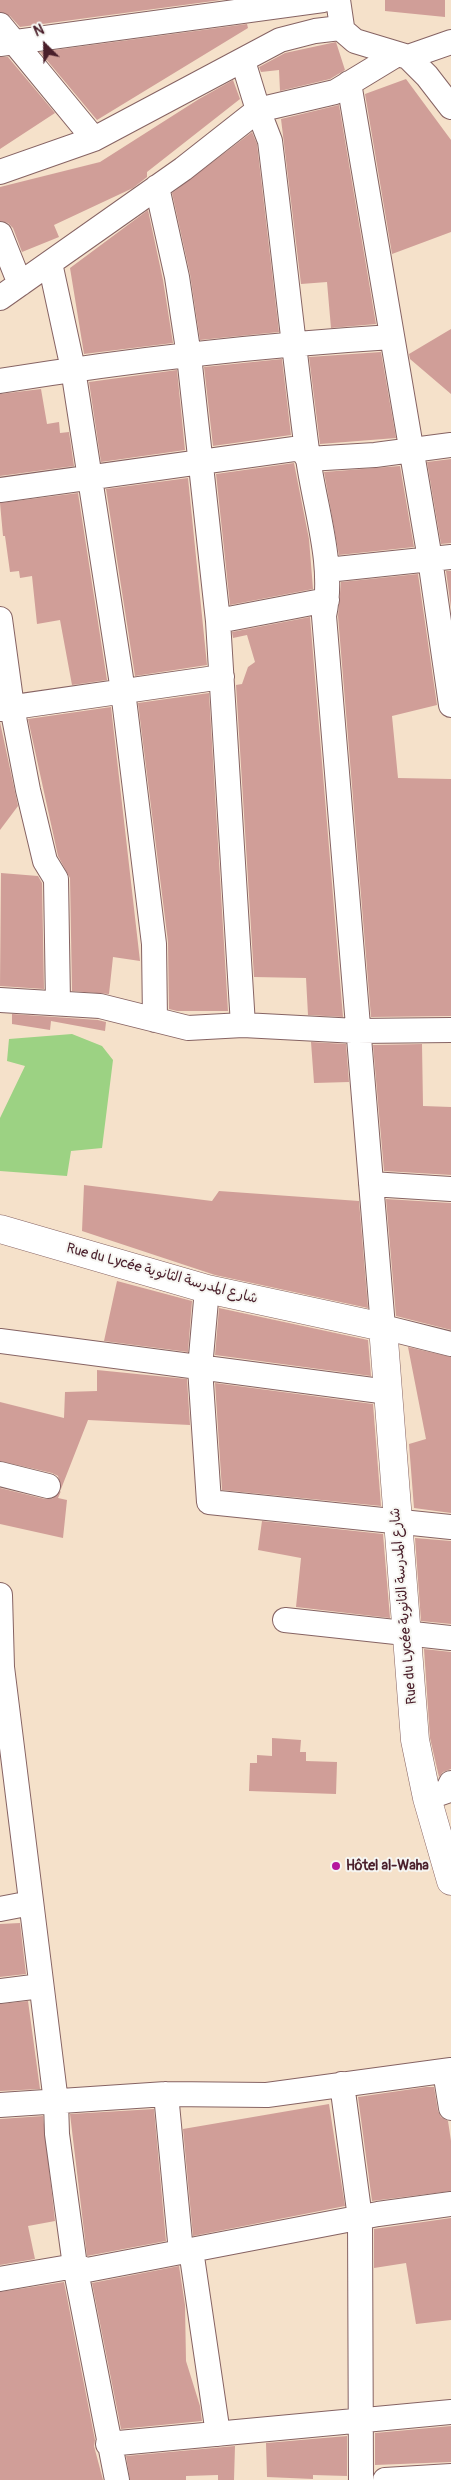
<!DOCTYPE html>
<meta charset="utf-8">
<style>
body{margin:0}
#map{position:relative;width:451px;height:2480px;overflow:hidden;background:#f5e1ca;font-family:Pangolin,sans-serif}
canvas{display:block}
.north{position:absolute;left:20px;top:20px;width:50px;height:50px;-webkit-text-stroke:4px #f6f6f2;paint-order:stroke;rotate:337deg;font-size:14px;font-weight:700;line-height:20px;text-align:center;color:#4a1f2b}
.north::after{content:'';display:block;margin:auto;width:18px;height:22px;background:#4a1f2b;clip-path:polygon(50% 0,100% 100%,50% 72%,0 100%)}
</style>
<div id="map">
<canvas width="451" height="2480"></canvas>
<div class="north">N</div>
</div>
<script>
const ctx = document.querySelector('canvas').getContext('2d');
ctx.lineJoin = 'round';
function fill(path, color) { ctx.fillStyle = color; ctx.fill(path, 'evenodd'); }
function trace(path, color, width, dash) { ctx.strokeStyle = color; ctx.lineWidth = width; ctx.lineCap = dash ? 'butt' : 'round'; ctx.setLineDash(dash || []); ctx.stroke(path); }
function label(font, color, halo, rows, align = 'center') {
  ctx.font = font + ' Pangolin,"Playpen Sans Arabic",sans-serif'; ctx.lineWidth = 4; ctx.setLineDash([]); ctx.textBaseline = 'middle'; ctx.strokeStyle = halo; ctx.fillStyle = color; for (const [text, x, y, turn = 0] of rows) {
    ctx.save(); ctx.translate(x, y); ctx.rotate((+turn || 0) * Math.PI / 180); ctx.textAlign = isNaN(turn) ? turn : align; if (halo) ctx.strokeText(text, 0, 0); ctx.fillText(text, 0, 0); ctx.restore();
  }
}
const green = new Path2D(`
 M72,1034L102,1046L113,1060L102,1148L71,1151L67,1176L0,1171V1118L25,1066L7,1061L9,1039Z`);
const building = new Path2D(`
 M0,0H221L20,27L10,16L0,12Z
 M385,0H445V17L385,11Z
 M247,24L248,28L97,120L40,52Z
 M336,42L345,70L330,79L280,91L279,70L261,72L259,67L285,53Z
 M0,57H8L55,113L0,149Z
 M406,79L451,140V232L392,254L365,94Z
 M233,80L240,99L147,172V177L133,188L54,225L59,237L22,252L13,228L8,223L0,221V187L100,162L199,99Z
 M339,105L376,324L331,328L327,282L301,284L281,119Z
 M252,132L257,144L279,332L200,340L190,274L172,193Z
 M148,210L163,280L173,343L84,354L70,268Z
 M451,329V394L410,359L409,354Z
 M381,352L396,438L320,444L309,357Z
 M282,359L291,435L213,446L204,367Z
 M177,370L185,450L101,462L89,382Z
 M41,389L47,424L59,422L60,433L69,432L74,466L0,476V394Z
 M451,459V543L441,544L427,462Z
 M294,463L309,539L313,589L230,605L216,474Z
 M400,466L414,547L339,555L324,472Z
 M188,478L207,665L135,676L106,489Z
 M78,493L107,680L72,685L60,620L37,624L32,576L20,578L19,571L10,572L5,536H3L0,503Z
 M446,571H451V608Z
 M418,574L437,705L392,716L398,778L451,779V1016L371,1017L338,616L341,582Z
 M310,617L343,1017L308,1015L306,978L254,977L236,685L242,684L248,667L255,662L247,635L233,638L232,632Z
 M209,693L228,1011H177L169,1009L168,942L138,703Z
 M111,707L140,961L113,957L109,994L72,991L70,878L58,856L28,719Z
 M0,722L18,806L0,830Z
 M1,873L38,876L42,883L44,989L0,986Z
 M12,1014L98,1020L106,1022L105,1031L51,1021L50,1030L12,1024Z
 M311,1042L346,1044L349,1082L314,1083Z
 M422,1044L423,1106L451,1107V1175L384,1171L373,1045Z
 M84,1185L212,1201L219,1191L359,1201L368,1308L215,1275L82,1231Z
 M386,1199L451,1203V1330L396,1316Z
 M117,1281L192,1301L188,1352L104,1341Z
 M219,1308L368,1340L371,1376L215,1355Z
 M408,1347L451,1357V1513L414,1508L409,1444L426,1439Z
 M97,1370L187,1379L190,1425L88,1420L61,1489L58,1476L52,1473L0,1461V1402L64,1418L65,1392L97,1391Z
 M215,1383L373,1404L381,1506L222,1490Z
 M0,1488L45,1499H52L61,1491L58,1498L67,1500L63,1538L0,1524Z
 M262,1521L383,1534L390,1618L296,1607L301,1558L258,1550Z
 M415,1538L451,1541V1624L421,1621Z
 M424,1649L451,1652V1769L443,1772L439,1777L430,1738Z
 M272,1738L301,1740L300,1752H306V1761L337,1762L336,1794L249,1791L250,1763H257V1755L272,1756Z
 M20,1923L26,1974L0,1977V1924Z
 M28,2001L40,2089L0,2091V2004Z
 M426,2087H434L438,2111L441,2117L448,2121L451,2141V2191L372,2201L358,2097Z
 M329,2104L345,2206L193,2236L183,2129Z
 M154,2109L166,2241L87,2256L70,2114Z
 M43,2116L55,2221L28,2226L35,2259L0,2265V2119Z
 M451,2218V2320L416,2324L406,2263L374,2268V2229Z
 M179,2266L185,2305L186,2361L200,2406L202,2421L121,2429L92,2283Z
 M64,2282L95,2440L94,2446L103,2480H0V2292Z
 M451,2426V2462L375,2465V2433Z
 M347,2436V2476L313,2475V2479L267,2477L266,2443Z
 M235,2446L234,2480H218V2475L186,2476V2480H130L126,2456Z`);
const minor = new Path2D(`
 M338,0L342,27L340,28L355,41L408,57L427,76L451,107
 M0,25L94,139
 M0,44L323,0
 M408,57L451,42
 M243,61L258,110L270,141C283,246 294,352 308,458C315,509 335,565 324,616L383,1327L451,1344
 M349,83L430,559L451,705
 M0,172L94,139L280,40L315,31L340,28
 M0,234L20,284
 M50,263L73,369L123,691L154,944L155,1020
 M0,298L183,169L258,110L335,92L396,55
 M0,381C130,360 261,345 392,337
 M0,490L301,448L308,459L375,455L451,445
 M327,570L451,557
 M0,619L12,707L28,790L45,861L56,879L58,1003
 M218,621L327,600
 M0,709L222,677
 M0,1000L100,1006L188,1028L243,1025L218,621L189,356L177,277L157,187
 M243,1025L357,1031L451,1030
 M371,1184L451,1189
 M207,1289L200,1368L209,1502L451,1527
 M0,1341L388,1392
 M0,1474L48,1486
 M0,1595L2,1667
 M285,1620L451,1638
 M0,1667H2L56,2102L57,2134L75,2266L117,2480
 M427,1798L447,1791L451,1783
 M0,1909L31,1903
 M0,1991L41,1986
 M445,2071L451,2108
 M342,2084L360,2218L361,2480
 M166,2094L181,2252
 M0,2105L166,2094L267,2095L451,2070
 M191,2250L218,2434
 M0,2279L75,2266L87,2270L378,2214L451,2204
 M108,2444L451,2412
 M385,2480L451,2476`);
const tertiary = new Path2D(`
 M0,1229L207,1289L383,1327L415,1740L427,1798L451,1881`);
const markers = [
 [336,1866,5,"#b5179e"]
];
const streetNames = [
 ["Rue du Lycée شارع المدرسة الثانوية",162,1274,15],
 ["Rue du Lycée شارع المدرسة الثانوية",404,1606,-95]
];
const poiNames = [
 ["Hôtel al-Waha",346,1866]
];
fill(green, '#9cd283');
fill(building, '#d09e98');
trace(minor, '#866363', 26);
trace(tertiary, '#866363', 29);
trace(minor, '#fff', 24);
trace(tertiary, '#fff', 28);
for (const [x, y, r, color] of markers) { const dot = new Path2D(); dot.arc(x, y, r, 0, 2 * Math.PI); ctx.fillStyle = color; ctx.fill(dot); trace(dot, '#f6f6f2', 2); }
label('14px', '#4a1f2b', '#f6f6f2', streetNames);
label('bold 14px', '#4a1f2b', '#f6f6f2', poiNames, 'left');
</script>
